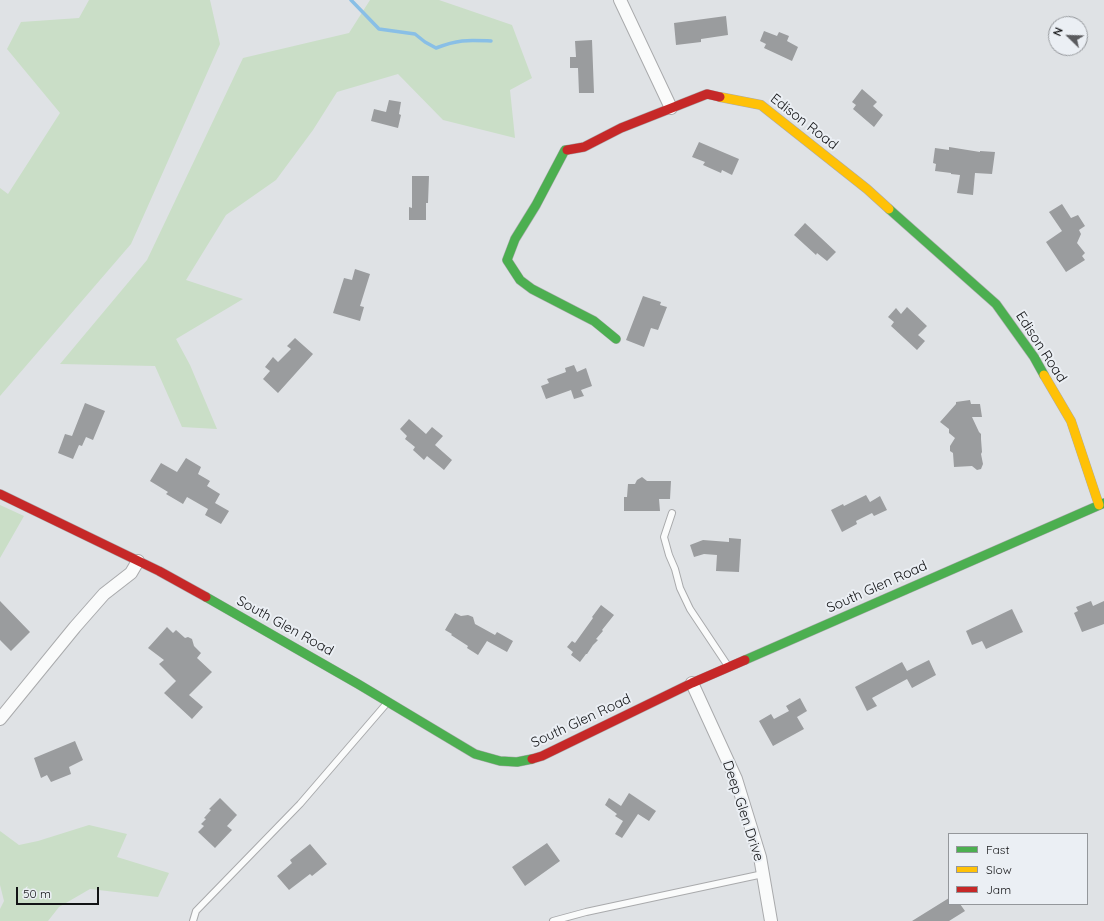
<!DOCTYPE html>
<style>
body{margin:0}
#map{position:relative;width:1104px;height:921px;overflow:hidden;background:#dfe2e5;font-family:Quicksand,sans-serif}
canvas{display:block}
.legend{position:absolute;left:948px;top:833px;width:140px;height:72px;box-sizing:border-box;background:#ebeff4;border:1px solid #94979b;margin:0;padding:5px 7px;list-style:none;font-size:12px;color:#121315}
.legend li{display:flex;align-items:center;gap:8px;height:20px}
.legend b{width:20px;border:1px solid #94979b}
.north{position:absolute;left:1048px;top:16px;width:40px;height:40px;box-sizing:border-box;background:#ebeff4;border:1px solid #94979b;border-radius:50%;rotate:293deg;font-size:11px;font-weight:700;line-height:16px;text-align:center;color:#121315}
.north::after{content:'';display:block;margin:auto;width:14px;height:18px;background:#5a5b5e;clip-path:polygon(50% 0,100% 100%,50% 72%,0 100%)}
.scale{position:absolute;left:16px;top:887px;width:83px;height:18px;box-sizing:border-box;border:2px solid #121315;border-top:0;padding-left:5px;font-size:12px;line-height:14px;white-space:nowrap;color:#121315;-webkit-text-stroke:3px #ebeff4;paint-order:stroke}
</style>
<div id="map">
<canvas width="1104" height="921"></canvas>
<ul class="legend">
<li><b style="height:5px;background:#4caf50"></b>Fast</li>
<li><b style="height:5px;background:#ffc107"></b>Slow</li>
<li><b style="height:5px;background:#c62828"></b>Jam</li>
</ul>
<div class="north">N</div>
<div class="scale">50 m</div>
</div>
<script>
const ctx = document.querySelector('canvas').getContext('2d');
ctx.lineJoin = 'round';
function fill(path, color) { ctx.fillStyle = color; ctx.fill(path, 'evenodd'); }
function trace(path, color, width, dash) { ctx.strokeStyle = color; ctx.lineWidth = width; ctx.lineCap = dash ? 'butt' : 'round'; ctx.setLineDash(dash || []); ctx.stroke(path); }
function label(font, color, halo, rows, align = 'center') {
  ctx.font = font + ' Quicksand,sans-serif'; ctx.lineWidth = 4; ctx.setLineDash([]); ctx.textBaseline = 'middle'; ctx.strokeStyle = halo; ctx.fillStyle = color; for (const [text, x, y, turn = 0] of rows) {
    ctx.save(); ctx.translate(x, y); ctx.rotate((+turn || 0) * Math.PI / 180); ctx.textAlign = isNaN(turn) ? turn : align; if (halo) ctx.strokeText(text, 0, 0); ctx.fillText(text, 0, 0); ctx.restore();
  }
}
const green = new Path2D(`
 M89,0H210L220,44L131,244L0,396V188L8,194L60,113L7,49L21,22L79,18Z
 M370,0H439L512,25L532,78L510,90L515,138L443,120L398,74L337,92L313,130L276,180L226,215L186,280L243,299L176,339L190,365L217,429L182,427L155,366L60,364L147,260L243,58L349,33Z
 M0,505L24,516L0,558Z
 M89,825L127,834L117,857L169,873L158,897L90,889L59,907L48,921H0V909L4,901L0,885V831L19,845L38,841Z`);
const stream = new Path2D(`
 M351,0L379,29L415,34L425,42L436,48C459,39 468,40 491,41`);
const building = new Path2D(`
 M726,16L728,35L701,39V42L676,45L674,23Z
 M764,31L777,36L779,32L789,36L787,41L798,47L792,61L764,48L766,44L760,41Z
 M592,40L594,93H579L578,68H570V57H576L575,41Z
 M862,89L877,102L873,106L883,115L874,127L853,109L856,105L852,102Z
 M389,100L401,102L399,114L401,115L398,128L371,121L374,109L386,112Z
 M699,142L739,159L732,175L722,170L721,173L703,165L705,162L692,157Z
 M949,147L980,152V151L995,152L992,174L975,173L973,195L957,193L960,175L951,174V173L935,171L936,164L933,163L935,148L949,150Z
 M412,176H429L428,203H426V220H409V207L412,208Z
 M1062,204L1071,218L1078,215L1085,226L1079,230L1081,234L1077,243L1085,253L1082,256L1085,260L1066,272L1046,242L1062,231L1049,212Z
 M805,223L836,252L827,261L817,253L816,255L794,235Z
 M355,269L370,274L360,306L364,307L360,321L333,313L344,278L352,280Z
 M643,296L661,302L660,305L667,307L658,330L651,328L644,347L626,340Z
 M907,307L927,326L918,335L925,341L917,350L891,326L894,322L888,317L896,308L901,314Z
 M295,338L313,354L278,393L263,379L270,371L265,367L273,357L278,362L291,349L287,346Z
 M574,365L577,372L586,368L592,386L581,390L584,396L574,399L571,390L546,399L541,386L549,383L547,379L566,372L565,368Z
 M970,400L971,404H980L982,417H972L979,432L981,434V439L982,452L981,454L983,464L981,469L977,470L972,466L954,467L953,453L950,451V446L955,438L949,433V429L940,422L956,404V402Z
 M85,403L105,411L93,440L86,437L82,446L79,445L73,459L58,453L65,434L72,436Z
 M409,419L426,434L432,427L443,436L435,445L452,460L444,470L427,456L424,460L413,450L415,447L405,439L407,436L400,429Z
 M186,458L201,467L198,474L210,481L207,486L220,494L215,503L229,511L221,524L205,515L208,509L187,497L183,504L166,494L168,492L150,481L161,463L177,472Z
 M642,477L647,481H671L670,499H659L660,511H624V497H627L628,484H635L637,480Z
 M866,495L870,502L880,496L887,510L874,516L872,513L856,521L857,524L842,532L831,510L843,504L844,506Z
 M729,538L741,539L739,572L716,571L717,555L704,554L694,557L690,545L703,540L729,542Z
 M0,601L30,632L11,651L0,640Z
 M1091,601L1093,606L1104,601V624L1082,632L1074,613L1078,611L1076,607Z
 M601,605L614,615L602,630L603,631L596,639L598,640L593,645L587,654H586L580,662L571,655L573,652L567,647L572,641L575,643L593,618L592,617Z
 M1012,609L1023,632L986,649L982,641L972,645L966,631Z
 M455,613L461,616L468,615L473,617L475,624L495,635L497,632L513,641L507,652L487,641L478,655L467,648L468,646L451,635L452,634L445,630Z
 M167,627L173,633L176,630L185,638L188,637L192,639L194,646L201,653L197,658L212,672L189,695L203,707L192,719L164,693L176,681L159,664L164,660L148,648Z
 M929,660L936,675L912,688L907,679L872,698L877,706L867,711L855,687L902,662L907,671Z
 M800,698L807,711L797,717L804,729L773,746L759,721L771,714L774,719L789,711L786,706Z
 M75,741L83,760L69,767L71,774L51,782L47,775L41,778L34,758Z
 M629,793L656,811L649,821L638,814L622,838L615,834L623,821L615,816L617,814L605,805L609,798L621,806Z
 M220,798L237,815L227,826L232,830L215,848L198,832L204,826L201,824L206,819L204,818L211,810L209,809Z
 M547,843L560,861L525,886L512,867Z
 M310,844L327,864L312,876L310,874L289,890L277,876L292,863L290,860Z
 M949,898V904H960L965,911L949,921H912Z`);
const lane = new Path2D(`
 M672,513L664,537L669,555L675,569L680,588L690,609L728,666
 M193,921L196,911L300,804L387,703
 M553,921L586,912L763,874`);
const street = new Path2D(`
 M620,0L671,108
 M692,683L736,779L760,857L771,921
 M0,719L75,627L104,594L131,573L138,561`);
const fast = new Path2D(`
 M567,150H565L536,205L515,239L507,260L520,280L532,289L594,321L616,339
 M889,209L996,304L1034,357L1044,375
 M206,597L358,684L475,754L500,761L517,762L532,759
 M745,660L1104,503`);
const slow = new Path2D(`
 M720,97L761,105L867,189L889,209
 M1044,375L1071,421L1099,505`);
const jam = new Path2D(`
 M567,150L584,147L621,128L707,94L720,97
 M0,494L159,571L206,597
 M532,759L542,756L692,683L745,660`);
const streetNames = [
 ["Edison Road",804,122,38],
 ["Edison Road",1041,347,57],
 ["South Glen Road",877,587,-24],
 ["South Glen Road",285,626,29],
 ["South Glen Road",581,721,-25],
 ["Deep Glen Drive",743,811,72]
];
fill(green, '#cadec7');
trace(stream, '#89bfe6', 3.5);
fill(building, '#9a9c9e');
trace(lane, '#a9aaac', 8);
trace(street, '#a9aaac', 14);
trace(fast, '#a9aaac', 10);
trace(slow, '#a9aaac', 10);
trace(jam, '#a9aaac', 10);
trace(lane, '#fafbfb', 6);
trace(street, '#fafbfb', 12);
trace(fast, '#4caf50', 9);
trace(slow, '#ffc107', 9);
trace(jam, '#c62828', 9);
label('14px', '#121315', '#ebeff4', streetNames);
</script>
